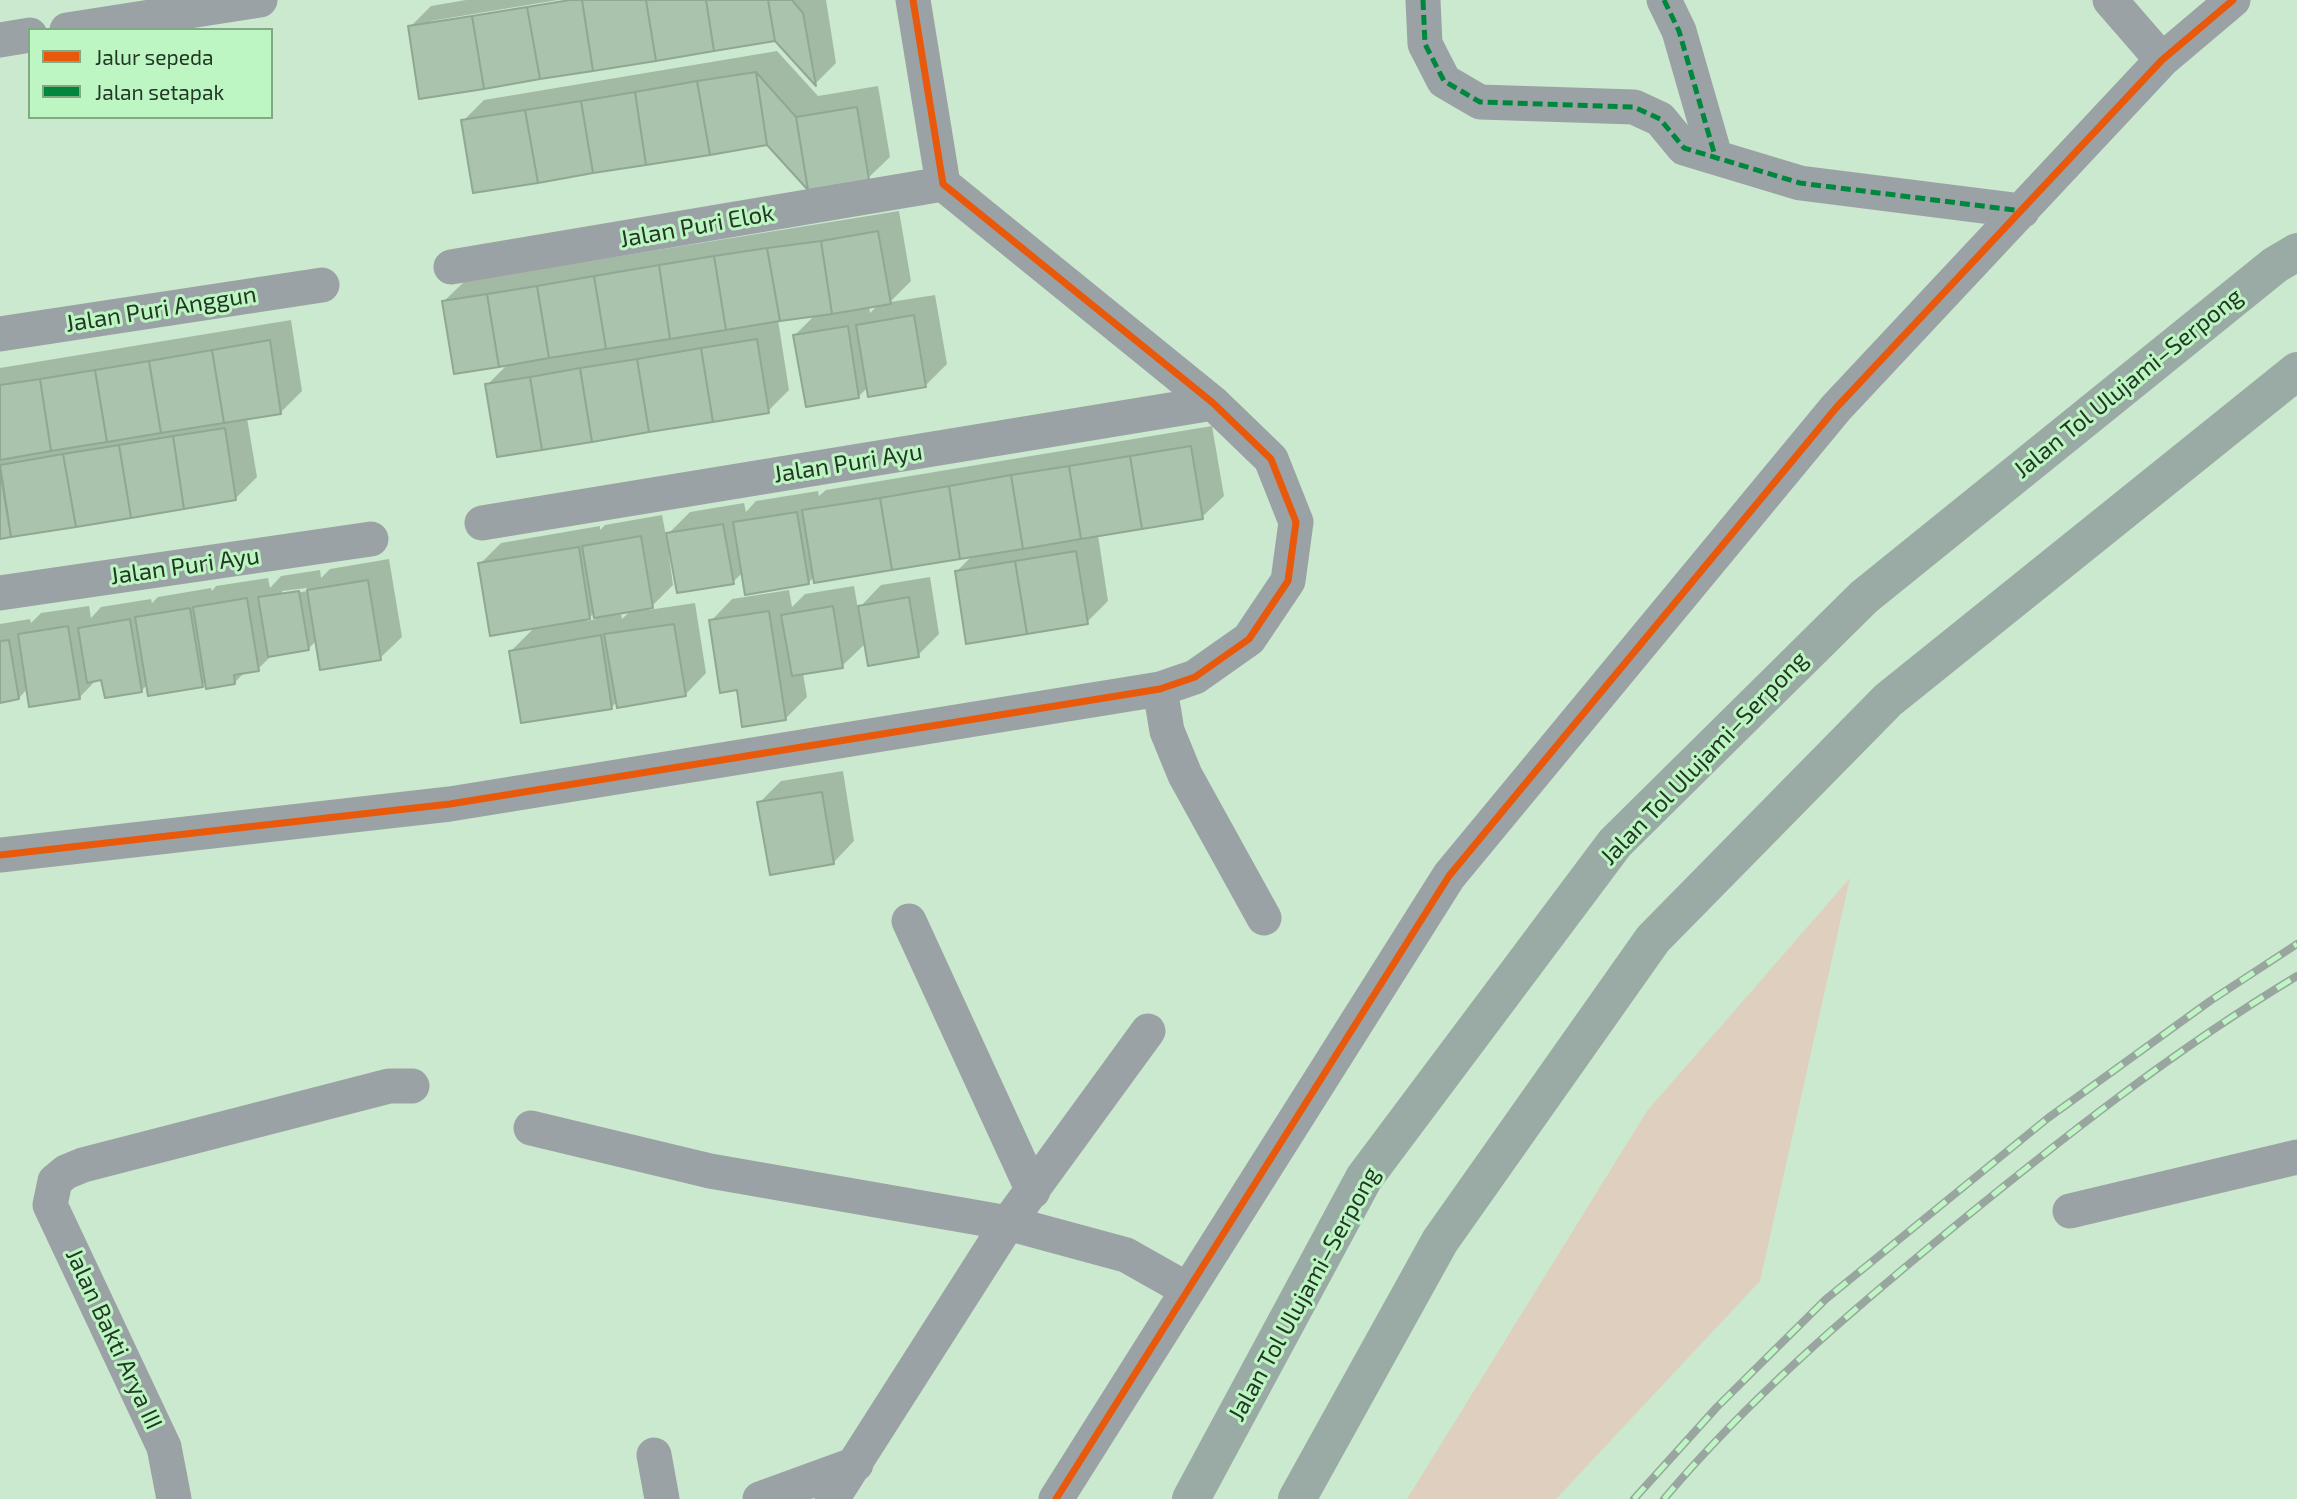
<!DOCTYPE html>
<meta charset="utf-8">
<style>
body{margin:0}
#map{position:relative;width:2297px;height:1499px;overflow:hidden;background:#cbe9ce;font-family:"Exo 2",sans-serif}
canvas{display:block}
.legend{position:absolute;left:28px;top:28px;width:245px;height:91px;box-sizing:border-box;background:#bef6c3;border:2px solid #80aa84;margin:0;padding:9px 12px;list-style:none;font-size:21px;color:#223825}
.legend li{display:flex;align-items:center;gap:14px;height:35px}
.legend b{width:35px;border:2px solid #80aa84}
</style>
<div id="map">
<canvas width="2297" height="1499"></canvas>
<ul class="legend">
<li><b style="height:9px;background:#e8590c"></b>Jalur sepeda</li>
<li><b style="height:9px;background:#00873e"></b>Jalan setapak</li>
</ul>
</div>
<script>
const ctx = document.querySelector('canvas').getContext('2d');
ctx.lineJoin = 'round';
function fill(path, color) { ctx.fillStyle = color; ctx.fill(path, 'evenodd'); }
function trace(path, color, width, dash) { ctx.strokeStyle = color; ctx.lineWidth = width; ctx.lineCap = dash ? 'butt' : 'round'; ctx.setLineDash(dash || []); ctx.stroke(path); }
function label(font, color, halo, rows, align = 'center') {
  ctx.font = font + ' "Exo 2",sans-serif'; ctx.lineWidth = 6; ctx.setLineDash([]); ctx.textBaseline = 'middle'; ctx.strokeStyle = halo; ctx.fillStyle = color; for (const [text, x, y, turn = 0] of rows) {
    ctx.save(); ctx.translate(x, y); ctx.rotate((+turn || 0) * Math.PI / 180); ctx.textAlign = isNaN(turn) ? turn : align; if (halo) ctx.strokeText(text, 0, 0); ctx.fillText(text, 0, 0); ctx.restore();
  }
}
const green = new Path2D(`
 M1850,878L1760,1281L1556,1499H1407L1647,1111Z`);
const shadow = new Path2D(`
 M466,0H558L431,21V24L580,0H826L836,63L816,83L776,39L410,27L431,6Z
 M777,51L818,96L878,86L890,157L868,178L768,143L463,121L484,100Z
 M899,211L911,281L890,302L935,295L947,364L925,386L868,387L858,397L795,335L816,314L778,320L789,390L768,411L487,385L509,363L443,302L465,281ZM879,304L870,313L869,306Z
 M291,320L302,391L281,412L247,418L257,477L235,499L0,538V368Z
 M1212,426L1224,496L1202,517L1098,535L1108,601L1087,622L956,572L973,555L815,576L808,583L743,572L733,582L669,555L673,585L648,610L695,603L706,673L685,695L617,701L612,707L511,651L535,627L480,564L501,543L600,526V530L605,525L662,515L666,536L690,512L744,503L746,512L756,501L818,491L819,496L826,490ZM631,610L622,619L621,612ZM595,612L596,619L586,621Z
 M389,559L402,637L380,658L317,640L308,649L273,654L258,669L246,671L234,683L148,684L141,691L103,678L97,679L80,697L28,688L19,698L0,701V624L30,619L31,623L41,613L89,606L91,618L101,607L151,599L152,603L158,597L211,588L212,591L216,586L268,578L270,588L281,576L320,570L321,578L330,569ZM307,588V591L282,595V591Z
 M930,577L939,634L918,655L866,643L842,666L803,673L807,697L786,718L738,688L711,621L732,599L789,590L792,607L805,594L854,586L858,609L881,585Z
 M843,771L854,841L833,863L759,803L781,781Z`);
const building = new Path2D(`
 M570,0H582L593,71L540,79L527,7Z
 M582,0H646L656,61L593,71Z
 M646,0H706L714,51L656,61Z
 M706,0H768L775,41L714,51Z
 M768,0H792L803,13L816,86L775,41Z
 M527,7L540,79L484,89L472,16Z
 M472,16L484,89L419,99L408,26Z
 M756,72L767,145L710,155L697,81Z
 M756,72L796,117L808,190L767,145Z
 M697,81L710,155L646,165L635,92Z
 M635,92L646,165L593,173L581,101Z
 M581,101L593,173L538,183L525,110Z
 M857,107L869,180L808,190L796,117Z
 M525,110L538,183L473,193L461,120Z
 M878,231L891,304L832,314L821,241Z
 M821,241L832,314L780,321L767,248Z
 M767,248L780,321L726,330L714,256Z
 M714,256L726,330L670,339L659,265Z
 M659,265L670,339L606,349L594,276Z
 M594,276L606,349L549,358L537,286Z
 M537,286L549,358L499,367L487,294Z
 M487,294L499,367L454,374L442,301Z
 M914,315L926,387L868,397L856,325Z
 M848,326L859,398L806,407L793,335Z
 M757,339L769,413L713,422L701,348Z
 M270,340L281,414L224,423L212,350Z
 M701,348L713,422L649,432L637,359Z
 M212,350L224,423L161,433L149,361Z
 M637,359L649,432L592,442L580,368Z
 M149,361L161,433L107,442L95,370Z
 M580,368L592,442L542,450L530,377Z
 M95,370L107,442L51,451L40,379Z
 M530,377L542,450L497,457L485,384Z
 M40,379L51,451L0,460V385Z
 M225,428L236,500L184,509L173,436Z
 M173,436L184,509L131,518L119,445Z
 M119,445L131,518L76,527L63,454Z
 M1191,446L1203,519L1142,529L1130,456Z
 M63,454L76,527L11,537L0,465Z
 M1130,456L1142,529L1081,539L1069,466Z
 M1069,466L1081,539L1023,549L1011,475Z
 M0,470L11,537L0,539Z
 M1011,475L1023,549L960,559L949,486Z
 M949,486L960,559L892,570L880,498Z
 M880,498L892,570L814,583L802,510Z
 M797,512L809,584L745,595L733,522Z
 M723,524L734,584L677,593L666,533Z
 M641,536L653,608L594,618L582,546Z
 M579,547L590,619L490,636L478,563Z
 M1076,551L1088,624L1027,634L1015,561Z
 M1015,561L1027,634L966,644L955,571Z
 M368,580L381,660L320,670L307,590Z
 M299,591L309,650L268,657L258,597Z
 M909,597L919,657L868,666L858,606Z
 M247,598L259,671L234,675L235,684L206,689L193,607Z
 M833,606L843,668L792,676L781,615Z
 M190,608L203,687L148,696L135,617Z
 M769,611L786,720L742,727L737,690L720,693L709,620Z
 M130,619L142,692L105,698L101,680L87,683L78,628Z
 M674,624L686,696L617,708L604,634Z
 M68,626L80,699L29,707L18,634Z
 M601,635L612,709L521,723L509,651Z
 M9,640L19,699L0,703V641Z
 M822,792L834,864L770,875L757,802Z`);
const street = new Path2D(`
 M1423,0L1425,44L1444,81L1480,102L1634,107L1660,119L1684,148L1800,183L2022,211
 M1664,0L1679,31L1715,156
 M2110,0L2162,60
 M67,30L260,0
 M0,40L30,35
 M451,267L943,184
 M0,334L322,285
 M482,523L1213,403
 M0,593L371,539
 M1160,689L1167,731L1185,775L1264,918
 M0,855L450,804L1160,689L1195,677L1249,639L1288,581L1296,522L1271,459L1213,403L943,184L913,0
 M909,921L1033,1191
 M531,1128L710,1171L1008,1223L1126,1255L1188,1290
 M2070,1211L2297,1157
 M654,1455L662,1499
 M174,1499L164,1447L50,1205L55,1181L66,1172L83,1165L389,1086H412
 M760,1499L856,1464
 M832,1499L1008,1223L1148,1031
 M1056,1499L1449,876L1836,408L2162,60L2233,0`);
const highway = new Path2D(`
 M1191,1499L1364,1178L1615,843L1864,597L2275,265L2297,252
 M1297,1499L1440,1241L1653,939L1888,700L2297,371`);
const rail = new Path2D(`
 M1634,1499L1717,1407L1826,1299L2048,1118L2210,1001L2297,944
 M1664,1499C1748,1399 1849,1313 1950,1230C2061,1139 2174,1050 2297,976`);
const quiet = new Path2D(`
 M1423,0L1425,44L1444,81L1480,102L1634,107L1660,119L1684,148L1800,183L2022,211
 M1664,0L1679,31L1715,156`);
const cycleway = new Path2D(`
 M0,855L450,804L1160,689L1195,677L1249,639L1288,581L1296,522L1271,459L1213,403L943,184L913,0
 M1056,1499L1449,876L1836,408L2162,60L2233,0`);
const streetNames = [
 ["Jalan Puri Elok",697,226,-10],
 ["Jalan Puri Anggun",161,309,-9],
 ["Jalan Tol Ulujami–Serpong",2128,383,-39],
 ["Jalan Puri Ayu",848,463,-9],
 ["Jalan Puri Ayu",185,566,-8],
 ["Jalan Tol Ulujami–Serpong",1704,758,-46],
 ["Jalan Tol Ulujami–Serpong",1304,1294,-61],
 ["Jalan Bakti Arya III",114,1339,65]
];
fill(green, '#dfcfbf');
fill(shadow, '#0003');
fill(building, '#a9c3ac');
trace(building, '#90a793', 2);
trace(street, '#9ba2a5', 35);
trace(highway, '#9aaaa4', 38);
trace(rail, '#98a69f', 8);
trace(rail, '#bef6c3', 5, [16]);
trace(quiet, '#00873e', 5, [10, 5]);
trace(cycleway, '#e8590c', 7);
label('24px', '#223825', '#bef6c3', streetNames);
</script>
